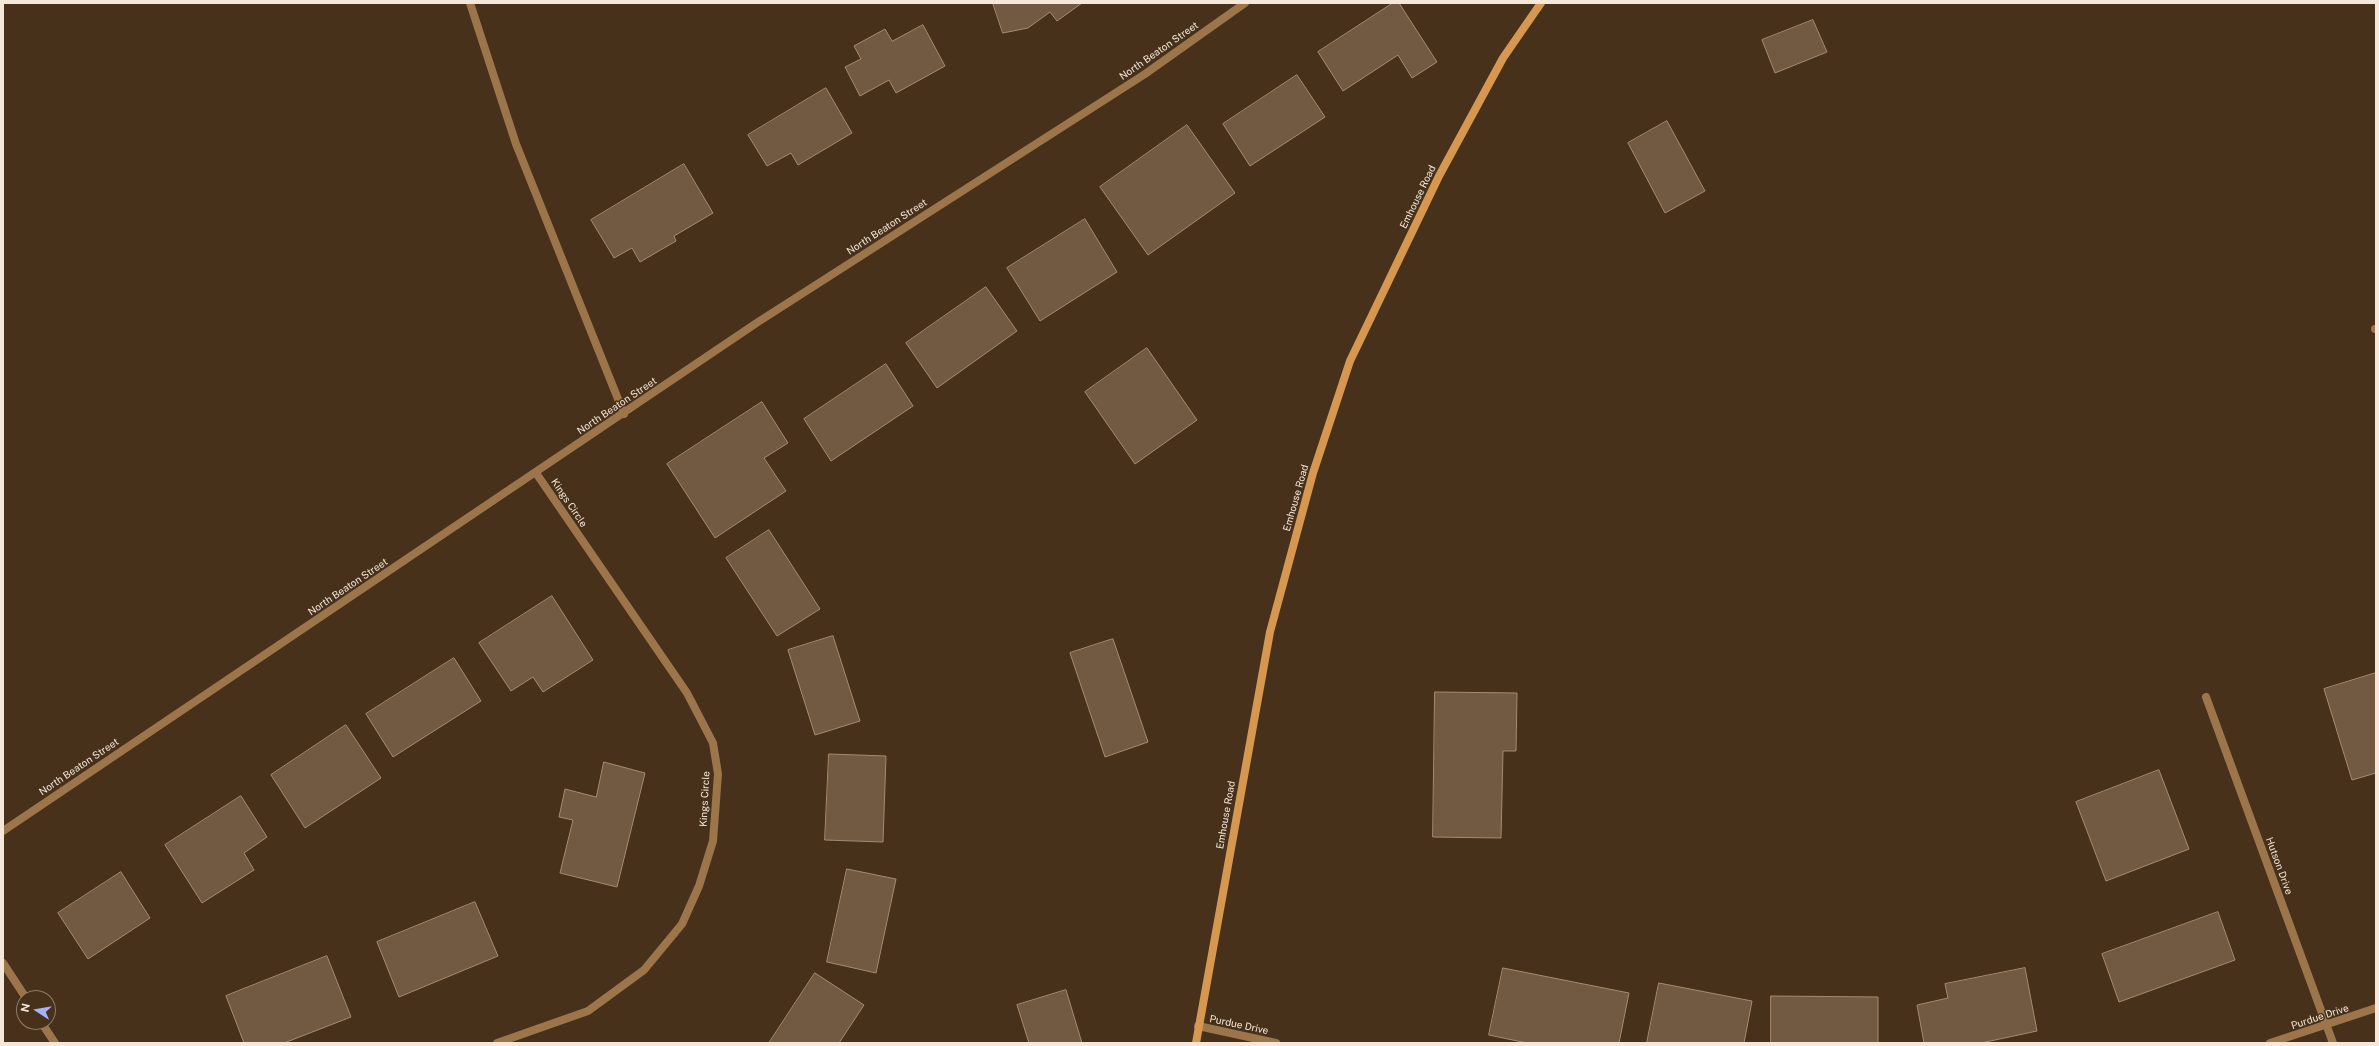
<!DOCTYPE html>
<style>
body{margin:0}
#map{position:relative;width:2379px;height:1046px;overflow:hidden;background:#47311a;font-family:"Public Sans",sans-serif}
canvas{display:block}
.frame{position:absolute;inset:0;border:4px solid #f5e7d9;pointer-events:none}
.north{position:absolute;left:16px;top:990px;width:40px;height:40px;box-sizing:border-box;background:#47311a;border:1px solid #8d7a66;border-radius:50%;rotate:282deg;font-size:11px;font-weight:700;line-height:16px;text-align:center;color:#f5e7d9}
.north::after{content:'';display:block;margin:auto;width:14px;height:18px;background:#a6b1fc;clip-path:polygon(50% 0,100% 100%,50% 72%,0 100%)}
</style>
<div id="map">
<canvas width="2379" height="1046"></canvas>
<div class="frame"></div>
<div class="north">N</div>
</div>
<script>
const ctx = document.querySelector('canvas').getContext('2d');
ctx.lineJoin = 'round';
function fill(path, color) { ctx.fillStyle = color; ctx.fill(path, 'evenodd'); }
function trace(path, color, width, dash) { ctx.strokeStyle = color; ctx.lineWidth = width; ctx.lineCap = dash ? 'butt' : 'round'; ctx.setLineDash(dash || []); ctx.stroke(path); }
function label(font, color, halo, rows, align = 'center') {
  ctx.font = font + ' "Public Sans",sans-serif'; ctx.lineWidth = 3; ctx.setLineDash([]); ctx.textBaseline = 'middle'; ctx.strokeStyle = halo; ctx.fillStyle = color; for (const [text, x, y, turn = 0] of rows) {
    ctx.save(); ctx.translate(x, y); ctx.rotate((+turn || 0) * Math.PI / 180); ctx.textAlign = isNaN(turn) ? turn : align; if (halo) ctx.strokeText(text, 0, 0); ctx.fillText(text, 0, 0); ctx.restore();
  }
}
const building = new Path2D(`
 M993,3H1082L1057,21L1050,12L1028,28L1003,33Z
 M1393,3H1399L1437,62L1412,78L1398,55L1343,91L1318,52Z
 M1813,20L1827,52L1775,73L1762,40Z
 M923,25L945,66L896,93L889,80L860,96L845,67L861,59L854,46L885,29L892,41Z
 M1297,75L1325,117L1250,166L1223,124Z
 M826,88L852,133L798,165L791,153L767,166L748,135Z
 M1667,121L1705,191L1665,213L1628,143Z
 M1187,125L1235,193L1148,255L1100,187Z
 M684,164L713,213L674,236L676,241L640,262L632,248L614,258L591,220Z
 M1085,219L1117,272L1040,321L1007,268Z
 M986,287L1017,331L937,388L906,343Z
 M1147,348L1197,420L1135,464L1085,392Z
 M886,364L913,406L831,461L804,419Z
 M762,402L788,443L764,458L786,491L715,538L667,464Z
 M769,530L820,609L777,636L726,558Z
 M552,596L593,660L543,692L533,677L511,691L479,643Z
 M833,636L860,721L815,735L788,650Z
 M1113,639L1148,742L1105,757L1070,653Z
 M454,658L481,701L393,757L366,714Z
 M2376,673V773L2352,780L2324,689Z
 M1435,692L1517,693L1516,751H1503L1501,838L1433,837Z
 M346,725L381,778L305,828L271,775Z
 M829,754L886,756L883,842L825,840Z
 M604,762L645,773L617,887L560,873L573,820L559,817L565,789L596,797Z
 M2159,770L2189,849L2106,881L2076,802Z
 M241,796L267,837L244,853L254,870L202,903L165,845Z
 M847,869L896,879L876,973L827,962Z
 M121,872L150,918L88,959L58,913Z
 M475,902L498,956L399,997L377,942Z
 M2218,912L2235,960L2119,1002L2102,954Z
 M327,956L351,1017L284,1043H244L226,996Z
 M1503,968L1629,993L1619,1043H1527L1489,1035Z
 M2025,968L2037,1031L1981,1043H1924L1917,1005L1948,998L1945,984Z
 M815,973L864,1005L839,1043H769Z
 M1659,983L1752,1001L1744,1043H1647Z
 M1066,990L1082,1043H1029L1017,1005Z
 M1771,996L1878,997V1043H1771Z`);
const service = new Path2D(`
 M470,3L516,144L624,414`);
const minor = new Path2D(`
 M2375,329H2376
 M2206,697L2333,1043
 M3,831L758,322L1145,74L1245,3
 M3,963L26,998
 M41,1022L55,1043
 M1198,1026L1276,1043
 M497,1043L588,1011L644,970L682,924L699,886L713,841L718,774L713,743L687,693L536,473
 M2270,1043L2376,1008`);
const secondary = new Path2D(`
 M1196,1043L1270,632L1313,473L1350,361L1439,176L1503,58L1541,3`);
const streetNames = [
 ["North Beaton Street",1159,51,-35],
 ["Emhouse Road",1418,197,-64],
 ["North Beaton Street",887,227,-33],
 ["North Beaton Street",617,406,-34],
 ["Emhouse Road",1296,498,-74],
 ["Kings Circle",569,503,56],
 ["North Beaton Street",348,587,-34],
 ["North Beaton Street",79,767,-34],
 ["Kings Circle",705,799,-87],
 ["Emhouse Road",1226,815,-80],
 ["Hutson Drive",2279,866,70],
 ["Purdue Drive",2320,1017,-18],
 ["Purdue Drive",1239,1025,12]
];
fill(building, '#715a41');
trace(building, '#a58b71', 1);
trace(service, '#9c754b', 8);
trace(minor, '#9c754b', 8);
trace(secondary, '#d69751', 8);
label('10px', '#f5e7d9', '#47311a', streetNames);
</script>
